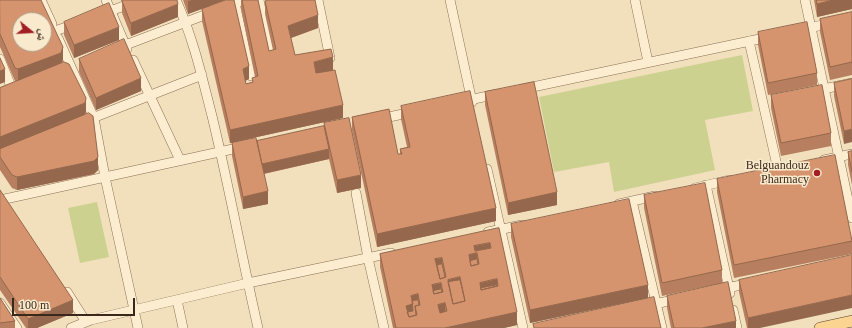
<!DOCTYPE html>
<meta charset="utf-8">
<style>
body{margin:0}
#map{position:relative;width:852px;height:328px;overflow:hidden;background:#f2e0bd;font-family:"Times New Roman","Noto Naskh Arabic",serif}
canvas{display:block}
.north{position:absolute;left:12px;top:12px;width:40px;height:40px;box-sizing:border-box;background:#f9eacd;border:1px solid #ad9c85;border-radius:50%;rotate:108deg;font-size:11px;font-weight:700;line-height:16px;text-align:center;color:#3a281a}
.north::after{content:'';display:block;margin:auto;width:14px;height:18px;background:#a11e25;clip-path:polygon(50% 0,100% 100%,50% 72%,0 100%)}
.scale{position:absolute;left:12px;top:298px;width:123px;height:18px;box-sizing:border-box;border:2px solid #3a281a;border-top:0;padding-left:5px;font-size:12px;line-height:14px;white-space:nowrap;color:#3a281a;-webkit-text-stroke:3px #f9eacd;paint-order:stroke}
</style>
<div id="map">
<canvas width="852" height="328"></canvas>
<div class="north">ش</div>
<div class="scale">100 m</div>
</div>
<script>
const ctx = document.querySelector('canvas').getContext('2d');
ctx.lineJoin = 'round';
function fill(path, color) { ctx.fillStyle = color; ctx.fill(path, 'evenodd'); }
function trace(path, color, width, dash) { ctx.strokeStyle = color; ctx.lineWidth = width; ctx.lineCap = dash ? 'butt' : 'round'; ctx.setLineDash(dash || []); ctx.stroke(path); }
function label(font, color, halo, rows, align = 'center') {
  ctx.font = font + ' "Times New Roman",serif'; ctx.lineWidth = 3; ctx.setLineDash([]); ctx.textBaseline = 'middle'; ctx.strokeStyle = halo; ctx.fillStyle = color; for (const [text, x, y, turn = 0] of rows) {
    ctx.save(); ctx.translate(x, y); ctx.rotate((+turn || 0) * Math.PI / 180); ctx.textAlign = isNaN(turn) ? turn : align; if (halo) ctx.strokeText(text, 0, 0); ctx.fillText(text, 0, 0); ctx.restore();
  }
}
const green = new Path2D(`
 M742,55L753,111L705,120L715,170L614,192L609,162L554,172L539,97Z
 M97,202L109,257L80,263L68,208Z`);
const minor = new Path2D(`
 M41,0L52,24
 M106,0L127,49
 M176,0C193,37 202,77 212,116C229,186 242,258 258,328
 M259,0L271,59
 M318,0L330,58
 M450,0L472,102
 M635,0L648,62
 M805,0L852,218
 M235,3L251,76
 M105,13L140,0
 M55,31L75,24
 M797,31L852,18
 M58,38L94,118L105,177L138,328
 M749,41L778,170
 M115,49L244,0
 M0,59L12,89
 M133,60L180,160
 M523,89L769,37
 M819,90L852,83
 M460,102L497,94
 M90,119L202,75
 M380,119L412,112
 M824,160L852,154
 M487,169L523,328
 M706,185L730,293
 M695,188L729,180
 M356,193L368,258L384,328
 M5,199L242,147
 M632,201L662,328
 M619,204L655,196
 M488,232L522,225
 M717,290L751,283
 M67,292L86,322
 M177,300L183,328
 M0,303L17,328
 M644,306L679,299
 M733,310L737,328
 M71,328L91,320L248,283L391,253`);
const major = new Path2D(`
 M820,328L852,321`);
const wall = new Path2D(`
 M0,0L63,60L61,63L86,111L85,115L98,170L94,174L17,190L12,188L0,170V88L17,81H15L0,47Z
 M122,0L178,17L131,36L122,13Z
 M183,0H225L211,5L249,79L245,81L246,84L252,82L255,77L241,9V0H258L269,51L273,50L265,14V1L318,28L291,38L295,55L333,70L343,118L230,143L202,21V9L188,14Z
 M814,0H852V9L817,17Z
 M852,12V75L830,80L820,32V19Z
 M64,22L119,40L74,58L64,35Z
 M758,32L817,73V85L768,95L758,45Z
 M79,59L141,91L96,110L79,72Z
 M852,79L844,144L834,96V83Z
 M485,92L557,205L508,215L485,105Z
 M771,95L831,133V146L781,156L771,108Z
 M401,106L496,221L377,247L352,130V117L398,154H400V149L407,147L401,119Z
 M324,123L361,188L337,193L329,159L264,174L268,204L243,209L232,156V143L257,141L324,126Z
 M852,151V185L848,165V152Z
 M717,179L852,240V254L734,278L717,192Z
 M0,190L73,313L37,328H26L0,290Z
 M644,195L722,270V283L662,296L644,208Z
 M511,224L648,298L530,323L511,237Z
 M499,228L517,325L504,328H393L380,267V254Z
 M739,280L760,328H747L739,292Z
 M667,296L736,328H671L667,308Z
 M0,298L15,321V328H0Z`);
const shadedWall = new Path2D(`
 M192,0H225L188,14V1Z
 M833,0H852V9L817,17V4Z
 M178,4V17L131,36V23Z
 M318,15V28L288,39V26Z
 M119,27V40L74,58V45Z
 M63,47V60L61,66L18,82V69Z
 M333,57V70L314,75V62Z
 M249,66V79L243,82V69Z
 M5,69V82L0,84V71Z
 M141,78V91L96,110V98Z
 M86,98V111L85,115L0,150V137Z
 M343,105V118L230,143V130Z
 M852,129V142L844,144V131Z
 M329,149V159L262,174V164Z
 M98,157V170L94,174L17,190V177Z
 M361,175V188L337,193V180Z
 M268,191V204L243,209V197Z
 M557,192V205L508,215V203Z
 M496,208V221L377,247V234Z
 M490,243V254L477,253V266L470,268L469,255L474,246Z
 M442,258V270L437,272L435,259Z
 M460,277V290L450,292L448,280Z
 M497,279V292L481,295L480,283Z
 M441,283V295L433,297L432,285Z
 M648,285V298L530,323V310Z
 M418,294V307H415L413,317L408,319L406,306L411,296Z
 M852,295V308L760,328H748V318Z
 M73,300V313L37,328H28V319Z
 M434,300L445,303V316L439,318Z
 M517,312V325L504,328H445Z
 M736,321V328H702Z`);
const building = new Path2D(`
 M0,0H41L63,47L61,53L18,69L15,68L0,34ZM20,20H44V44H20Z
 M122,0H177L178,4L131,23Z
 M226,0H234L249,66L243,69L246,84L253,82L252,78L258,76L242,0H258L269,51L276,49L265,1L267,0H315L318,15L288,26L295,55L331,49L333,57L314,62L316,73L335,70L343,105L230,130L202,9Z
 M817,0H833L817,4Z
 M109,3L119,27L74,45L64,22Z
 M852,12V62L830,67L820,19Z
 M807,22L817,73L768,83L758,32Z
 M124,39L141,78L96,98L79,59Z
 M0,58L5,69L0,71Z
 M64,62L69,64L86,98L85,103L0,137V88Z
 M852,79V129L844,131L834,83Z
 M534,82L557,192L508,203L485,92Z
 M822,85L831,133L781,143L771,95Z
 M470,91L496,208L377,234L352,117L389,109L398,154H402L400,149L410,147L401,106Z
 M89,113L93,116L98,157L94,161L17,177L12,175L0,157V149Z
 M349,118L361,175L337,180L324,123Z
 M324,126L329,149L262,164L257,141Z
 M256,138L268,191L243,197L232,143Z
 M852,151V172L848,152Z
 M835,155L852,241L734,265L717,179Z
 M705,183L722,270L662,283L644,195Z
 M0,190L73,300L28,319L0,277Z
 M629,199L648,285L530,310L511,224Z
 M499,228L517,312L445,328H396L380,254ZM490,243L491,248L475,251L474,246ZM477,253L479,264L471,266L469,255ZM442,258L446,277L440,279L435,259ZM460,277L465,301L453,304L448,280ZM497,279L498,286L481,290L480,283ZM441,283L443,292L434,294L432,285ZM418,294L420,305L415,306L417,315L409,317L406,306L413,304L411,296ZM445,303L447,311L440,313L438,305Z
 M852,255V295L748,318L739,280Z
 M477,259L478,264L471,266L470,261Z
 M442,264L445,277L440,279L437,265Z
 M460,280L465,301L453,304L448,282Z
 M728,282L736,321L702,328H674L667,296Z
 M497,285V286L481,290V288Z
 M441,289L442,292L434,294L433,291Z
 M654,297L661,328H534L533,324Z
 M0,298L15,321L0,323Z
 M418,300L419,305L415,306L416,315L409,317L407,312L413,311L412,301Z`);
const markers = [
 [817,173,4,"#a11e25"]
];
const poiNames = [
 ["Belguandouz",809,166],
 ["Pharmacy",809,180]
];
fill(green, '#cdd190');
trace(minor, '#8c6f54', 10);
trace(major, '#593d29', 12);
trace(minor, '#fcedd1', 9);
trace(major, '#fad490', 11);
fill(wall, '#b77f5f');
fill(shadedWall, '#95684d');
fill(building, '#d5946e');
trace(building, '#95684d', 1);
for (const [x, y, r, color] of markers) { const dot = new Path2D(); dot.arc(x, y, r, 0, 2 * Math.PI); ctx.fillStyle = color; ctx.fill(dot); trace(dot, '#f9eacd', 1.5); }
label('12px', '#3a281a', '#f9eacd', poiNames, 'right');
</script>
